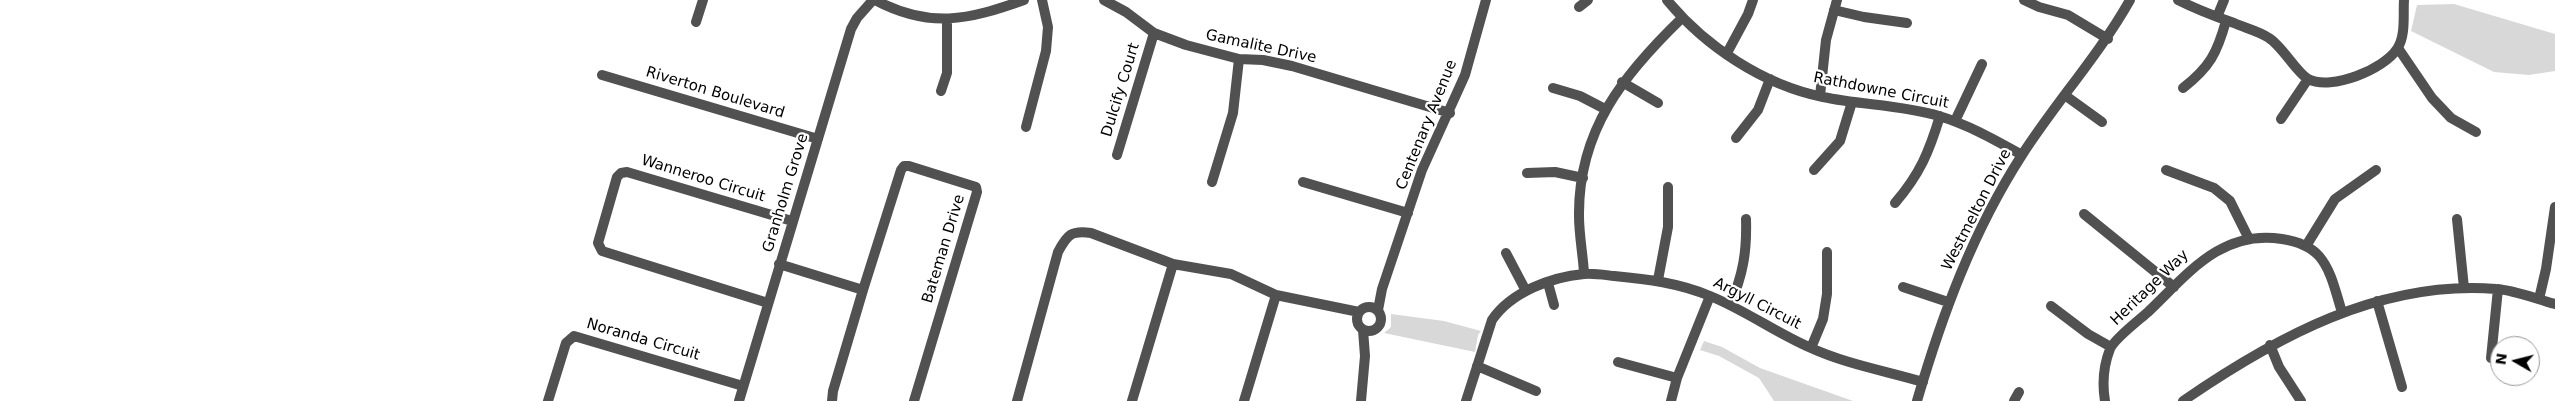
<!DOCTYPE html>
<style>
body{margin:0}
#map{position:relative;width:2555px;height:401px;overflow:hidden;background:#fff;font-family:"DejaVu Sans",sans-serif}
canvas{display:block}
.north{position:absolute;left:2490px;top:336px;width:50px;height:50px;box-sizing:border-box;background:#fff;border:1px solid #999;border-radius:50%;rotate:278deg;font-size:14px;font-weight:700;line-height:20px;text-align:center;color:#000}
.north::after{content:'';display:block;margin:auto;width:18px;height:22px;background:#000;clip-path:polygon(50% 0,100% 100%,50% 72%,0 100%)}
</style>
<div id="map">
<canvas width="2555" height="401"></canvas>
<div class="north">N</div>
</div>
<script>
const ctx = document.querySelector('canvas').getContext('2d');
ctx.lineJoin = 'round';
function fill(path, color) { ctx.fillStyle = color; ctx.fill(path, 'evenodd'); }
function trace(path, color, width, dash) { ctx.strokeStyle = color; ctx.lineWidth = width; ctx.lineCap = dash ? 'butt' : 'round'; ctx.setLineDash(dash || []); ctx.stroke(path); }
function label(font, color, halo, rows, align = 'center') {
  ctx.font = font + ' "DejaVu Sans",sans-serif'; ctx.lineWidth = 4.5; ctx.setLineDash([]); ctx.textBaseline = 'middle'; ctx.strokeStyle = halo; ctx.fillStyle = color; for (const [text, x, y, turn = 0] of rows) {
    ctx.save(); ctx.translate(x, y); ctx.rotate((+turn || 0) * Math.PI / 180); ctx.textAlign = isNaN(turn) ? turn : align; if (halo) ctx.strokeText(text, 0, 0); ctx.fillText(text, 0, 0); ctx.restore();
  }
}
const green = new Path2D(`
 M2454,4L2555,34V71L2529,75L2494,72L2411,31L2417,5Z
 M1391,314L1444,321L1481,331L1478,335L1475,352L1384,333L1391,327Z
 M1704,341L1722,347L1760,368L1853,401H1774L1759,378L1719,356L1700,350Z`);
const minor = new Path2D(`
 M875,0C930,29 968,20 1024,0
 M1104,0L1126,12L1154,33L1186,45L1239,59L1263,60L1292,66L1450,113
 M1667,0C1705,46 1763,85 1823,97C1861,105 1902,105 1939,116C1969,125 1995,140 2022,155
 M2024,0L2039,7L2068,15L2108,39
 M2178,0C2196,9 2214,16 2234,23C2245,28 2259,31 2269,38C2283,47 2296,72 2308,79C2332,91 2384,69 2397,49C2406,36 2403,15 2404,0
 M1579,7L1588,0
 M1834,10L1864,17L1907,23
 M2217,17L2224,0
 M696,22L703,0
 M2398,48L2432,98L2451,118L2476,132
 M1727,53L1748,14L1753,0
 M602,75L818,139
 M1622,82L1658,103
 M1553,88L1580,96L1605,109
 M2183,88C2210,67 2217,53 2226,21
 M941,91L947,73V19
 M1820,96L1826,40L1837,0
 M2066,96L2102,122
 M2281,119L2308,79
 M1955,121L1982,64
 M1026,127L1046,51L1048,27L1042,0
 M1736,138L1758,110L1770,79
 M1117,155L1154,33
 M1814,170L1840,141L1852,102
 M2166,170L2214,188L2230,201L2249,239
 M1527,173L1555,172L1583,178
 M1212,182L1233,113L1239,59
 M1303,182L1408,213
 M1895,203C1920,174 1929,152 1940,116
 M2084,214L2174,287
 M2457,219L2464,288
 M2306,246L2335,199L2376,170
 M1506,253L1526,291
 M779,264L863,290L833,391L832,401
 M1584,273C1583,255 1579,235 1579,216C1578,130 1624,74 1682,18
 M1658,280L1668,227V187
 M1548,283L1554,305
 M1903,287L1948,302
 M863,290L901,170L904,166H909L976,187L977,192L914,401
 M2539,299L2546,269L2555,207
 M2377,301L2402,387
 M768,303L602,251L598,243L617,177L621,173L627,172L792,221
 M1730,305C1743,275 1747,252 1746,219
 M2051,306L2088,334L2111,347
 M1357 319a12 12 0 1 1 24 0a12 12 0 1 1-24 0Z
 M1378,310L1382,289L1422,170L1465,75L1486,0
 M2270,345L2279,367L2301,401
 M1811,348L1823,319L1827,294V252
 M2491,358L2498,289
 M1618,362L1677,378
 M1477,366L1536,391
 M548,401L566,343L574,336L743,386
 M739,401L851,29L857,18L873,0
 M1017,401L1058,252C1067,235 1071,230 1091,233L1173,264L1231,274L1276,295L1359,312
 M1132,401L1173,264
 M1244,401L1276,295
 M1361,401L1365,356L1363,330
 M1466,401L1492,320C1511,292 1551,277 1584,274C1593,273 1605,275 1614,276C1647,279 1679,283 1710,296C1745,310 1776,333 1811,348C1846,364 1886,371 1923,382
 M1671,401L1677,378L1710,296
 M1917,401C1942,315 1973,231 2022,155C2056,102 2099,55 2130,0
 M2014,401L2019,392
 M2105,401C2102,383 2103,367 2110,349C2114,339 2139,320 2148,312C2187,275 2221,229 2282,239C2295,241 2310,246 2319,256C2332,271 2336,294 2342,312
 M2183,401C2276,337 2380,280 2496,289C2515,290 2536,299 2555,304`);
const streetNames = [
 ["Gamalite Drive",1261,47,12],
 ["Dulcify Court",1121,90,-73],
 ["Rathdowne Circuit",1881,91,11],
 ["Riverton Boulevard",715,93,17],
 ["Centenary Avenue",1427,125,-68],
 ["Wanneroo Circuit",703,179,17],
 ["Granholm Grove",786,193,-73],
 ["Westmelton Drive",1977,210,-63],
 ["Bateman Drive",944,249,-73],
 ["Heritage Way",2150,288,-44],
 ["Argyll Circuit",1757,304,27],
 ["Noranda Circuit",643,340,16]
];
fill(green, '#d8d8d8');
trace(minor, '#515151', 10);
label('15px', '#000', '#fff', streetNames);
</script>
